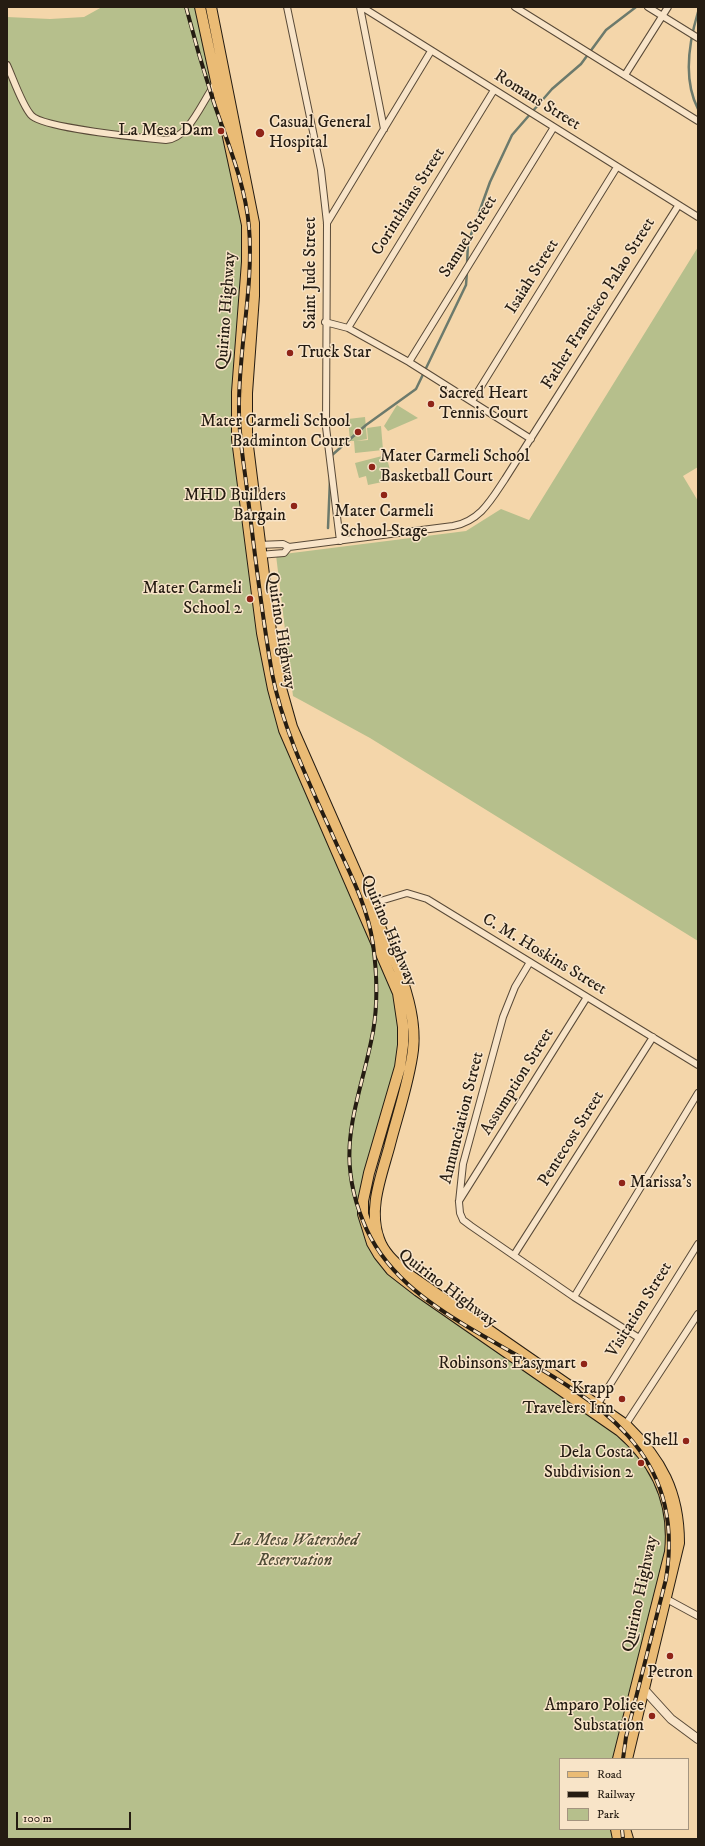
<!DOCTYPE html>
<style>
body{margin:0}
#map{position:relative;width:705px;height:1846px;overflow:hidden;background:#f4d6aa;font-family:"IM FELL DW Pica",serif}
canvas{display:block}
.frame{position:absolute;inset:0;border:8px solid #251c12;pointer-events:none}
.legend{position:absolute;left:559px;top:1758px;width:130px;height:72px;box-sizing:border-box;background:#f8e4c8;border:1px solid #a4947f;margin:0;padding:5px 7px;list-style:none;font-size:12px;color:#251c12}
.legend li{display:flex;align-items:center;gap:8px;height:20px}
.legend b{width:20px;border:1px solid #a4947f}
.scale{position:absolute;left:16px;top:1812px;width:115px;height:18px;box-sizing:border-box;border:2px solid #251c12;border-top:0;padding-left:5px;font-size:12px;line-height:14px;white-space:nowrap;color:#251c12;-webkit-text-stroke:3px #f8e4c8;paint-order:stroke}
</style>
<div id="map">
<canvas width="705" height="1846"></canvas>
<div class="frame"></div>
<ul class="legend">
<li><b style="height:5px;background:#eabb75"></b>Road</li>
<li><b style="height:5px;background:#251c12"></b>Railway</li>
<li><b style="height:11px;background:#b6bf8c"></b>Park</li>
</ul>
<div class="scale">100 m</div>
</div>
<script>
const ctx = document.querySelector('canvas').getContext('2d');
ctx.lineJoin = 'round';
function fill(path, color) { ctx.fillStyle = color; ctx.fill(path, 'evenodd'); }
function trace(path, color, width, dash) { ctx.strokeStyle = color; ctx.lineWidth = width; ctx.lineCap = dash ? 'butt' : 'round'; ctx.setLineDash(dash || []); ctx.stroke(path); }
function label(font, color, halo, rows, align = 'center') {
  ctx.font = font + ' "IM FELL DW Pica",serif'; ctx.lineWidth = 3; ctx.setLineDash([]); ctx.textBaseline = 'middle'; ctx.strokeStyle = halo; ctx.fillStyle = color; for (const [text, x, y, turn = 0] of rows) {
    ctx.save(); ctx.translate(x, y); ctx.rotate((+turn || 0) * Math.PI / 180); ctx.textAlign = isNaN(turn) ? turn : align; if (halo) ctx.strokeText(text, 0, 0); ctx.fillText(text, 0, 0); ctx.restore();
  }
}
const green = new Path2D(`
 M102,7H195L212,89L244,212L237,415L271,681L391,974L403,1045L369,1188L366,1213L382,1253L637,1441L675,1522L623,1759H560V1829H621L624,1839H7V17L50,19L84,17Z
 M698,247V467L683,476L698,501V941L370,738L293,696L276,555L466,531L501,509L529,520Z
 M397,405L418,418L388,431L384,426Z
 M365,417L367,439L356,441L368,440L367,428L381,426L383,450L355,453L354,441H350L348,419Z
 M386,455L390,470L382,472H384L387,481L368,485L366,476L359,478L355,463Z`);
const stream = new Path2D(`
 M698,12C689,42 683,80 698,109
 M467,265L468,243L490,182L512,135L552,89L581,64L606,30L636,7
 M331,456L366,425L416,389L466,285L467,272
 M328,528L330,479`);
const minor = new Path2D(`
 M287,7L321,170L327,223L326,427L340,541
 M360,7L384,129
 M362,7L698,217
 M515,7L698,121
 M648,7L698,38
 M7,65C13,78 22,105 31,115C41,128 145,138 166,140C189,139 203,99 216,83
 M625,75L668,7
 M327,223L431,51
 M325,322L348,328L409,362L531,439
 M348,328L494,90
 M409,362L554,127
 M472,401L617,167
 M258,545L283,544L289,547L453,526C480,521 491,500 505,479L678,206
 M259,555L284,553L289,547
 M367,905L407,893L427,899L698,1065
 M530,962L515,987L503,1017L463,1164L459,1202L460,1213L463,1220L471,1226L574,1297L639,1338
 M459,1201L587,997
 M514,1255L653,1037
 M574,1297L698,1093
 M596,1407L698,1244
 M624,1427L698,1314
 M663,1597L698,1616`);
const tertiary = new Path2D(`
 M641,1686L671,1719L698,1739`);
const primary = new Path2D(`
 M200,7L247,225V262L237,392V439L262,633L273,689L284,730L398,993L403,1027V1045L400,1067L369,1173L363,1201V1214L372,1243L379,1255L391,1270L418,1291L620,1431C657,1463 675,1504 670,1552L618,1759
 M211,7L254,223V296L247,393V438L271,631L281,688L292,727L399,970C408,996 416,1023 413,1050C409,1083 397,1116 389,1148C381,1177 368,1210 379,1239C384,1254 397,1264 408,1274L626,1425C661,1459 679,1492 679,1543L627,1759
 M616,1829L618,1839
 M625,1829L628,1839`);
const rail = new Path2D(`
 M186,7C194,38 203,69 213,100C227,142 245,182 249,227C254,288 238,349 239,411C239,440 245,470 248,498C255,557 262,615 272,673C283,731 313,791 337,845C352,877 368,909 373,944C377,973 378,1003 373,1032C360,1102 333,1148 363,1221C383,1272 427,1303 473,1330C575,1390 689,1437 666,1579L626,1737L623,1759
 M622,1829L623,1839`);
const markers = [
 [221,131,4,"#8f2418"],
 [260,133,5,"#8f2418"],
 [290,353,4,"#8f2418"],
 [431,404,4,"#8f2418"],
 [358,432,4,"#8f2418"],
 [372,467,4,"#8f2418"],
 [384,495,4,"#8f2418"],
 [294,506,4,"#8f2418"],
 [250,599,4,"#8f2418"],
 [622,1183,4,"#8f2418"],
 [584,1364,4,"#8f2418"],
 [622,1399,4,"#8f2418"],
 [686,1441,4,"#8f2418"],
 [641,1463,4,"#8f2418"],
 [670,1656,4,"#8f2418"],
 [652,1716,4,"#8f2418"]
];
const streetNames = [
 ["Romans Street",537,101,32],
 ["Corinthians Street",409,202,-58],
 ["Samuel Street",469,237,-58],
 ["Saint Jude Street",311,273,-90],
 ["Isaiah Street",533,277,-58],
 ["Father Francisco Palao Street",599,304,-58],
 ["Quirino Highway",227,311,-86],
 ["Quirino Highway",280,631,81],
 ["Quirino Highway",388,931,67],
 ["C. M. Hoskins Street",544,955,31],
 ["Assumption Street",518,1082,-58],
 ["Annunciation Street",463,1118,-76],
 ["Pentecost Street",572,1139,-58],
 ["Quirino Highway",447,1289,37],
 ["Visitation Street",640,1310,-58],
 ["Quirino Highway",641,1594,-78]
];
const poiNames = [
 ["Casual General",269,123,"left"],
 ["Hospital",269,143,"left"],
 ["La Mesa Dam",213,131],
 ["Truck Star",298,353,"left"],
 ["Sacred Heart",439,394,"left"],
 ["Tennis Court",439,414,"left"],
 ["Mater Carmeli School",350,422],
 ["Badminton Court",350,442],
 ["Mater Carmeli School",380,457,"left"],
 ["Basketball Court",380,477,"left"],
 ["MHD Builders",286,496],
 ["Bargain",286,516],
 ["Mater Carmeli",384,512,"center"],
 ["School Stage",384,532,"center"],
 ["Mater Carmeli",242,589],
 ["School 2",242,609],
 ["Marissa's",630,1183,"left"],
 ["Robinsons Easymart",576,1364],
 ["Krapp",614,1389],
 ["Travelers Inn",614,1409],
 ["Shell",678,1441],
 ["Dela Costa",633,1453],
 ["Subdivision 2",633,1473],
 ["Petron",670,1673,"center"],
 ["Amparo Police",644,1706],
 ["Substation",644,1726]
];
const parkNames = [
 ["La Mesa Watershed",295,1541],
 ["Reservation",295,1561]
];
fill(green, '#b6bf8c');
trace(stream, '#6c7a6c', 2.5);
trace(minor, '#594a38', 8);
trace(tertiary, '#594a38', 10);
trace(primary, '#251c12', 12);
trace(minor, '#f8e4c8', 6);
trace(tertiary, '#f8e4c8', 8);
trace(primary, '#eabb75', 10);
trace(rail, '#251c12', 4);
trace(rail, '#f8e4c8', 2.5, [8]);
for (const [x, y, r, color] of markers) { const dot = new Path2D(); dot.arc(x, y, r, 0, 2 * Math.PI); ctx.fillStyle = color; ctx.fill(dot); trace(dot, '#f8e4c8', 1.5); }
label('17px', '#251c12', '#f8e4c8', streetNames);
label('17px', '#251c12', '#f8e4c8', poiNames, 'right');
label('italic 17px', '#504d37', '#f8e4c8', parkNames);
</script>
